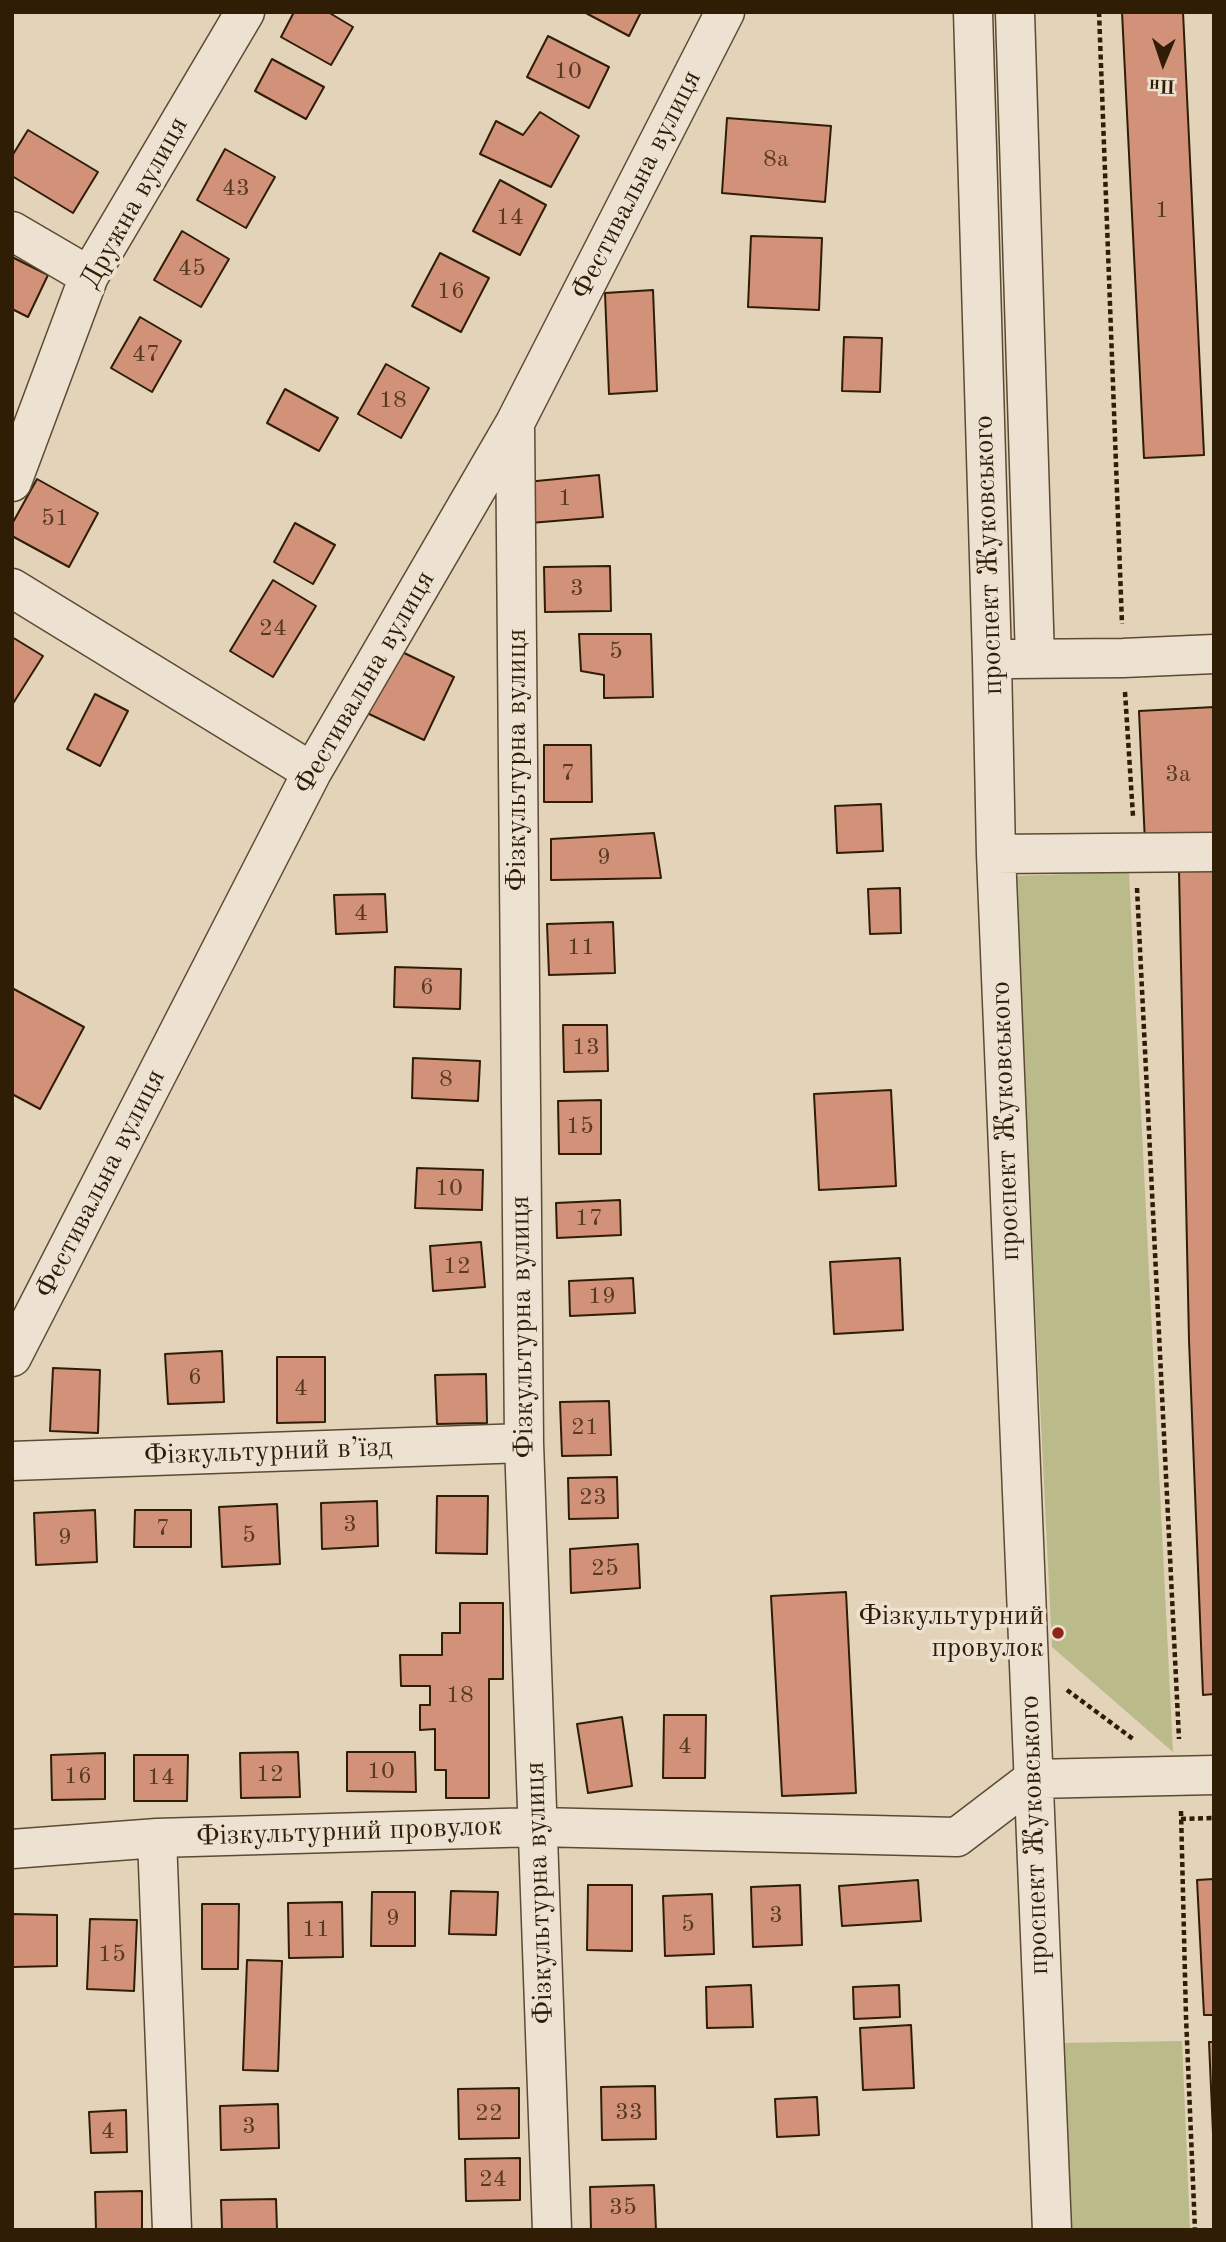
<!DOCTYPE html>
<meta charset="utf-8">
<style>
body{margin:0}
#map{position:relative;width:1226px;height:2242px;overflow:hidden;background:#e3d3b9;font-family:"Old Standard TT",serif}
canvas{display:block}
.frame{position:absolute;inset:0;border:14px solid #2f1d06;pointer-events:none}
.north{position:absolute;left:1128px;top:28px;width:70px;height:70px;-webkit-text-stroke:5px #ede2d2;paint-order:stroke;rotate:182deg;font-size:19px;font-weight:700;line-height:28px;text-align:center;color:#2f1d06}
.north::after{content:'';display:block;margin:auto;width:24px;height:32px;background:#2f1d06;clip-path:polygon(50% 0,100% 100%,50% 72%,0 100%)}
</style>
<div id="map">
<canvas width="1226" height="2242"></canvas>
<div class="frame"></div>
<div class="north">Пн</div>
</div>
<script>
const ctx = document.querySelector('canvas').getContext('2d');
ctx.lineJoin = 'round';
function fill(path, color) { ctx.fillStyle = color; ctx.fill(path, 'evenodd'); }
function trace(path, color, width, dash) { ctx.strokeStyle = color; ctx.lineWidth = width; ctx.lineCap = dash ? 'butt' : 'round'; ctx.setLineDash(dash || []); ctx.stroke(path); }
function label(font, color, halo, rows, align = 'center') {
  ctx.font = font + ' "Old Standard TT",serif'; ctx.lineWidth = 7; ctx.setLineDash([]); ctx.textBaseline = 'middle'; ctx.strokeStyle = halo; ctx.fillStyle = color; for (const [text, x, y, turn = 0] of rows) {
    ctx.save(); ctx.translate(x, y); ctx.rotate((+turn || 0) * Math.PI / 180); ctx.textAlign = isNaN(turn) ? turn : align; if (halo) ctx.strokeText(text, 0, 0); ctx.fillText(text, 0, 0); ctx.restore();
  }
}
const green = new Path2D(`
 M1129,872L1173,1752L1052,1647L1014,876Z
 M1182,2041L1190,2230H1066L1060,2043Z`);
const building = new Path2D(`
 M294,12H328L353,27L331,65L281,37Z
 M584,12H641L629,36Z
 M1122,12H1183L1204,455L1144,458Z
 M548,36L609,67L589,108L527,77Z
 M272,59L324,87L306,119L255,91Z
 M540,112L579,136L551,187L480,154L496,121L523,135Z
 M727,118L831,126L825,202L722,193Z
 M28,130L98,172L73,213L12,176V156Z
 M225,149L275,177L246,228L197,200Z
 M500,180L546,205L520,255L473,231Z
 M182,231L229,259L201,307L154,280Z
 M751,236L822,238L819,310L748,307Z
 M440,253L489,278L461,332L412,306Z
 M12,257L48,275L28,317L12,309Z
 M653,290L657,391L609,394L605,293Z
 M140,317L181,341L152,392L111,368Z
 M844,337L882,338L880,392L842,391Z
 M386,364L429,388L401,438L358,414Z
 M285,389L338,418L319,451L267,423Z
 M599,475L603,517L530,523L526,482Z
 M37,479L98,513L69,567L12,536V524Z
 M295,523L335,545L313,584L274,562Z
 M610,566L611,611L545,612L544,567Z
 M273,580L316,606L273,677L230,651Z
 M579,634H651L653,697L604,698V675L581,671Z
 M12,637L43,656L12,705Z
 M398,650L454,677L424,740L367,713Z
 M95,694L128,711L100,766L67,749Z
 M1214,707V840L1145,843L1139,711Z
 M544,745H591L592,802H544Z
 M881,804L883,851L837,853L835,806Z
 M654,833L661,878L551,880V839Z
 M1214,870V1694L1203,1695L1189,1340L1179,871Z
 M900,888L901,933L870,934L868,889Z
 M385,894L387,932L336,934L334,895Z
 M613,922L615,973L549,975L547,924Z
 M395,967L461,969L460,1009L394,1007Z
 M12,988L84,1027L40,1109L12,1094Z
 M563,1025H607L608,1071L564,1072Z
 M413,1058L480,1061L478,1101L412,1098Z
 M891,1090L896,1186L819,1190L814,1094Z
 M601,1100V1154H559L558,1101Z
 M417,1168L483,1170L482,1210L415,1208Z
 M620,1200L621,1235L557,1238L556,1203Z
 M481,1242L485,1287L433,1291L430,1246Z
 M900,1258L903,1330L834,1334L830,1262Z
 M633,1278L635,1313L570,1316L569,1281Z
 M222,1351L224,1402L168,1404L165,1354Z
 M277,1357H325V1422L277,1423Z
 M53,1368L100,1370L98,1433L50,1431Z
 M486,1374L487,1423L437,1424L435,1375Z
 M609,1401L611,1455L562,1456L560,1402Z
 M617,1477L618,1518L569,1519L568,1478Z
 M437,1496H488L487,1554L436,1553Z
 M377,1501L378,1546L322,1549L321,1503Z
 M277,1504L280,1564L222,1567L219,1507Z
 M95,1510L97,1562L36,1565L34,1513Z
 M135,1510H191V1547H134Z
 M638,1544L640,1588L571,1593L570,1549Z
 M846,1592L856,1793L782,1796L771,1596Z
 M460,1603H503V1679H489V1798H446V1770H435V1729L420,1730V1705H430V1686H401L400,1655H442V1633H460Z
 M664,1715H706L705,1778H663Z
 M622,1717L632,1786L588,1793L577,1724Z
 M298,1752L300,1797L241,1798L240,1753Z
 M347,1752H415L416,1792L347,1791Z
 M105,1753V1799L52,1800L51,1755Z
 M134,1755H188L187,1801H134Z
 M1214,1879V2015H1204L1197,1880Z
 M918,1880L921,1921L842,1926L839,1886Z
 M588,1885H632V1951L587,1950Z
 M800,1885L802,1945L753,1947L751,1887Z
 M451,1891L498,1892L496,1935L449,1934Z
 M372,1892H415V1946H371Z
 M712,1894L714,1954L665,1956L663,1896Z
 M342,1902L343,1957L289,1958L288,1903Z
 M202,1904H239L238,1969H202Z
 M13,1914L57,1915V1966L13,1967Z
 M90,1919L137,1920L134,1991L87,1989Z
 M247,1960L282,1961L278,2071L243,2070Z
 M751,1985L753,2027L707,2028L706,1987Z
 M899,1985L900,2017L854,2019L853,1987Z
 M911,2025L914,2088L863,2090L860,2028Z
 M1209,2042H1214V2156Z
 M655,2086L656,2139L602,2140L601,2087Z
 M519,2088V2138L459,2139L458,2089Z
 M817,2097L819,2135L777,2137L775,2099Z
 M278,2104L279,2148L221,2150L220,2106Z
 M126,2110L127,2152L91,2153L89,2112Z
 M520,2158V2200L466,2201L465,2159Z
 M654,2185L656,2230H591L590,2187Z
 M142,2191V2230H96L95,2192Z
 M276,2199L277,2230H222L221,2200Z`);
const path = new Path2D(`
 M1099,12L1122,624
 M1125,692L1133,816
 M1137,888L1179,1739
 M1067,1690L1133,1739
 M1181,1811L1186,2017L1195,2230
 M1181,1819L1214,1818`);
const minor = new Path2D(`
 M973,12L992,660L996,854L1052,2230
 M1015,12L1035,659
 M12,231L89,276
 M515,423L524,1443L552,2230
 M12,482L89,276L245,12
 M12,588L312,772
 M1009,659L1123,658L1214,654
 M996,854L1214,852
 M12,1357L312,772L515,423L725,12
 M12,1461L524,1443
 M157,1838L172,2230
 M12,1849L157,1838L537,1827L957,1837L1033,1779L1214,1775`);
const markers = [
 [1058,1633,7,"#8f2418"]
];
const numberNames = [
 ["10",568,72],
 ["8а",776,160],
 ["43",236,189],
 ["1",1162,211],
 ["14",510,218],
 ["45",192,269],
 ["16",451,292],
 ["47",146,355],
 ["18",393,401],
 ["1",565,499],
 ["51",55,519],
 ["3",577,589],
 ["24",273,629],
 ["5",616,652],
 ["7",568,774],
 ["3а",1178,775],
 ["9",604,858],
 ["4",361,914],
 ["11",581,948],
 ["6",427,988],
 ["13",586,1048],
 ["8",446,1080],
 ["15",580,1127],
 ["10",449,1189],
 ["17",589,1219],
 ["12",457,1267],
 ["19",602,1297],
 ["6",195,1378],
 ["4",301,1389],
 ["21",585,1428],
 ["23",593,1498],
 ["3",350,1525],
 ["7",163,1529],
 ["5",249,1536],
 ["9",65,1538],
 ["25",605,1569],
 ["18",460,1696],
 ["4",685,1747],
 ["10",381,1772],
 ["12",270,1775],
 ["16",78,1777],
 ["14",161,1778],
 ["3",776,1916],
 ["9",393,1919],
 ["5",688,1925],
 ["11",316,1930],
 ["15",112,1955],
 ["33",629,2113],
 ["22",489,2114],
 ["3",249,2127],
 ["4",108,2132],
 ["24",493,2180],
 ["35",623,2208]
];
const streetNames = [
 ["Фестивальна вулиця",637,185,-63],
 ["Дружна вулиця",135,203,-61],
 ["проспект Жуковського",989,555,-92],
 ["Фестивальна вулиця",365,683,-60],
 ["Фізкультурна вулиця",518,760,-90],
 ["проспект Жуковського",1006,1121,-92],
 ["Фестивальна вулиця",101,1184,-63],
 ["Фізкультурна вулиця",523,1327,-91],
 ["Фізкультурний в’їзд",268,1452,-2],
 ["Фізкультурний провулок",349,1832,-2],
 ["проспект Жуковського",1035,1835,-92],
 ["Фізкультурна вулиця",540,1893,-92]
];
const poiNames = [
 ["Фізкультурний",1044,1617],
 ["провулок",1044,1649]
];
fill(green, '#baba8b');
fill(building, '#d29279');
trace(building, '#2f1d06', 2);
trace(minor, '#5c4a33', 41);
trace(path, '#2f1d06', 4.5, [5, 3.5]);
trace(minor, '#ede2d2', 38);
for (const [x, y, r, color] of markers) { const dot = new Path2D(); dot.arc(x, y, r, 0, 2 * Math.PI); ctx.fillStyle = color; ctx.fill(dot); trace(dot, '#ede2d2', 2.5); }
label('24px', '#583a23', null, numberNames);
label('28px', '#2f1d06', '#ede2d2', streetNames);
label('28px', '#2f1d06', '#ede2d2', poiNames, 'right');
</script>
